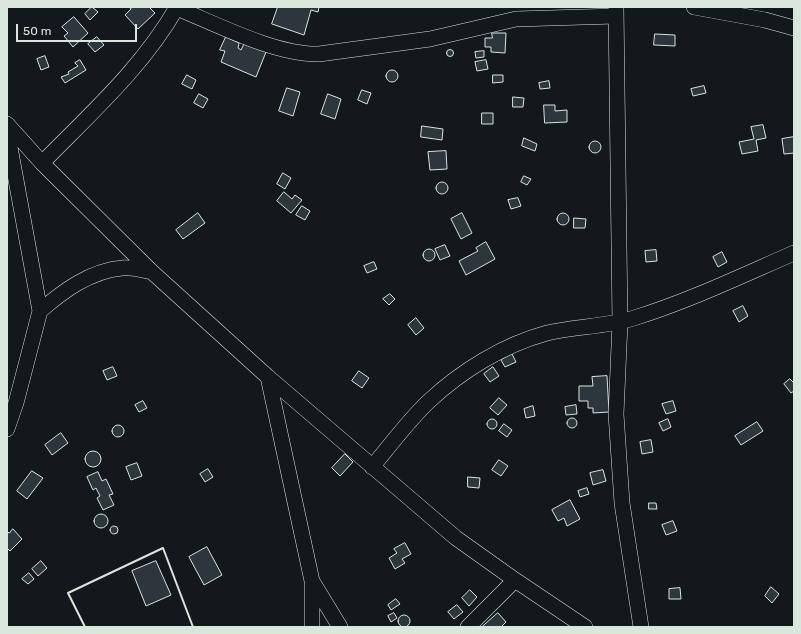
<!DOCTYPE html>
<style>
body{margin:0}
#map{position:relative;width:801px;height:634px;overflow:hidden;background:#14181c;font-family:Rubik,sans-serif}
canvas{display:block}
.frame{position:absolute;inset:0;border:8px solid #d8e6dc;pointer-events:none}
.scale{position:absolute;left:16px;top:24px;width:121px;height:18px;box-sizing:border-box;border:2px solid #d8e6dc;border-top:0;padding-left:5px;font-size:12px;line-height:14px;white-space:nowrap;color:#d8e6dc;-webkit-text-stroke:3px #14181c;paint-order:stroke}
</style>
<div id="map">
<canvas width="801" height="634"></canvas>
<div class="frame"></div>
<div class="scale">50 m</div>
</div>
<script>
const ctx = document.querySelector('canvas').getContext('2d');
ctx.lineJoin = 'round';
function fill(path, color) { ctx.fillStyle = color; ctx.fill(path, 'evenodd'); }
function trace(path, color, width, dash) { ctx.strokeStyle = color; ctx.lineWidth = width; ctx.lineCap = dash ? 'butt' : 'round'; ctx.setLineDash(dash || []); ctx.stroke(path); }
const building = new Path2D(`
 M92,7L98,12L90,20L85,14Z
 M129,7H149L155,13L138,29L125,15L131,9Z
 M278,7H319L318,12L311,10L304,35L272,24Z
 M74,17L88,33L73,47L64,36L68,33L62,27Z
 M492,33H506L505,53L491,52V47H485V38H492Z
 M655,34L675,35V46L654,45Z
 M97,37L104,45L95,52L88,44Z
 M226,37L239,43L238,48L241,50L244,44L266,52L256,77L221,62L225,51L220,50Z
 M446.5 53a3.5 3.5 0 1 1 7 0a3.5 3.5 0 1 1-7 0Z
 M484,51V57L476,58L475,52Z
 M45,56L49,67L41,70L37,59Z
 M80,60L86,70L65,83L61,77L69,74L68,72L78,66L75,63Z
 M486,60L488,69L477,71L475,62Z
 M386 76a6 6 0 1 1 12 0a6 6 0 1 1-12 0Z
 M187,75L196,80L192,89L182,84Z
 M493,75H503V82L493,83Z
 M549,81L550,88L540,89L539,83Z
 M704,86L706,93L693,96L691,89Z
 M287,88L300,92L293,116L279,111Z
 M362,90L371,93L367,104L358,100Z
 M199,94L208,99L203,108L194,103Z
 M328,94L341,99L335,119L321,114Z
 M513,97L524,98L523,107H513Z
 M544,105H555V111L567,110V122L545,123Z
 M482,113H493V124H482Z
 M763,125L766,138L756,140L758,151L742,154L739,142L754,139L751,127Z
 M422,126L443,129L442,140L421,137Z
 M794,137V153L784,154L782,139Z
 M524,138L537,144L535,151L522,146Z
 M589 147a6 6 0 1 1 12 0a6 6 0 1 1-12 0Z
 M446,151L447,169L430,170L428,152Z
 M283,173L291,178L285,189L277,184Z
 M524,176L531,179L527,185L521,182Z
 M436 188a6 6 0 1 1 12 0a6 6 0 1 1-12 0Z
 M284,192L292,199L295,195L302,200L291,213L277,201Z
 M518,198L521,206L511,209L508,200Z
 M302,206L310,211L305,220L296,215Z
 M557 219a6 6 0 1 1 12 0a6 6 0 1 1-12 0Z
 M198,213L205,223L183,239L176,230Z
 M462,213L472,233L461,239L451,219Z
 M574,218L586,219L585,228H574Z
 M486,242L495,259L466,275L459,261L478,251L476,248Z
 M445,245L450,256L440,260L435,249Z
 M423 255a6 6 0 1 1 12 0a6 6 0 1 1-12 0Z
 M656,250L657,261L646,262L645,251Z
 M722,252L727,262L718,267L713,257Z
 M374,262L377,269L367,273L364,266Z
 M390,294L395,299L389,305L383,299Z
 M743,306L748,316L739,322L733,311Z
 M416,318L424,328L416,335L408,325Z
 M512,354L516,362L505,367L501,360Z
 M113,367L117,376L107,380L103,371Z
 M493,367L499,376L490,382L484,374Z
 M359,371L369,378L362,388L352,381Z
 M607,376L609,412L593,413V408H588V401H579V386H593L592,377Z
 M790,379L794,383V391L791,393L784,384Z
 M499,398L507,405L498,415L490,408Z
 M143,401L147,408L139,412L135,405Z
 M673,401L676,411L666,414L662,404Z
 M576,405L577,414L566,415L565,407Z
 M533,406L535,416L526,418L524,409Z
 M567 423a5 5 0 1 1 10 0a5 5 0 1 1-10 0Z
 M668,419L671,427L663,431L659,423Z
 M487 424a5 5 0 1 1 10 0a5 5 0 1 1-10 0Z
 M757,422L763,431L741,445L735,436Z
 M504,424L512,430L507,437L499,431Z
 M112 431a6 6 0 1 1 12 0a6 6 0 1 1-12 0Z
 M61,433L68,443L52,455L45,445Z
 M651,440L653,452L642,454L640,442Z
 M85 459a8 8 0 1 1 16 0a8 8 0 1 1-16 0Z
 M345,454L353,462L340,476L332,468Z
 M499,460L508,466L501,476L492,470Z
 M137,463L142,476L131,480L126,467Z
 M208,469L213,477L205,482L200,474Z
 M603,470L606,481L593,485L590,473Z
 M32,471L43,478L27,499L17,491Z
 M98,472L102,481L106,479L113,494L109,495L114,505L103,510L97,498L100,496L96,488L93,490L87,477Z
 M468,477L480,478L479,488L468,487Z
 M587,488L589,494L580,497L578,491Z
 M570,500L580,519L567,526L564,518L558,521L552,510Z
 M649,503H656L657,509H649Z
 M94 521a7 7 0 1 1 14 0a7 7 0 1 1-14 0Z
 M673,521L677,531L666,535L662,525Z
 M110 530a4 4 0 1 1 8 0a4 4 0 1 1-8 0Z
 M13,529L22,539L10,551L7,548V531L9,533Z
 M405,543L411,554L402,559L405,563L395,569L389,558L397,553L394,549Z
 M207,547L222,575L204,585L189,557Z
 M41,561L47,568L38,576L32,569Z
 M156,561L171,595L146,606L132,571Z
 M29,573L34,579L28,584L22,579Z
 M771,587L779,594L772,603L765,596Z
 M680,588L681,599H669V589Z
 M470,590L477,597L469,606L462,598Z
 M396,599L400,604L391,610L388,605Z
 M457,605L463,612L454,619L448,612Z
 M394,613L397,618L391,622L388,616Z
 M498,613L506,622L501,627H482Z
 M398 621a6 6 0 1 1 12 0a6 6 0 1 1-12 0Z`);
const minor = new Path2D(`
 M616,7L620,323L616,414L622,503L641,627
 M694,7L765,20L794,28
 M177,8C218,25 276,55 319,54L430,39L516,19L616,16
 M7,124L42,163L152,272L268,377L456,538L515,580L585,627
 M7,131L40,311L16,403L7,429
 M42,163C90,114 143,67 177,7
 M40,311C63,291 90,271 122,268C131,267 143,270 152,272
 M268,377L312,581L340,627
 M372,467C390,446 407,422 428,402C461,371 503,345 547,333C576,326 606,327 634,318C689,301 741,276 794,253
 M312,627V582
 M468,627L515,580`);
const wall = new Path2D(`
 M85,627L68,593L163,548L193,627`);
fill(building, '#2c363c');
trace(building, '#d8e6dc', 1);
trace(minor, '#d8e6dc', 16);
trace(minor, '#14181c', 15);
trace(wall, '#d8e6dc', 2);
</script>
